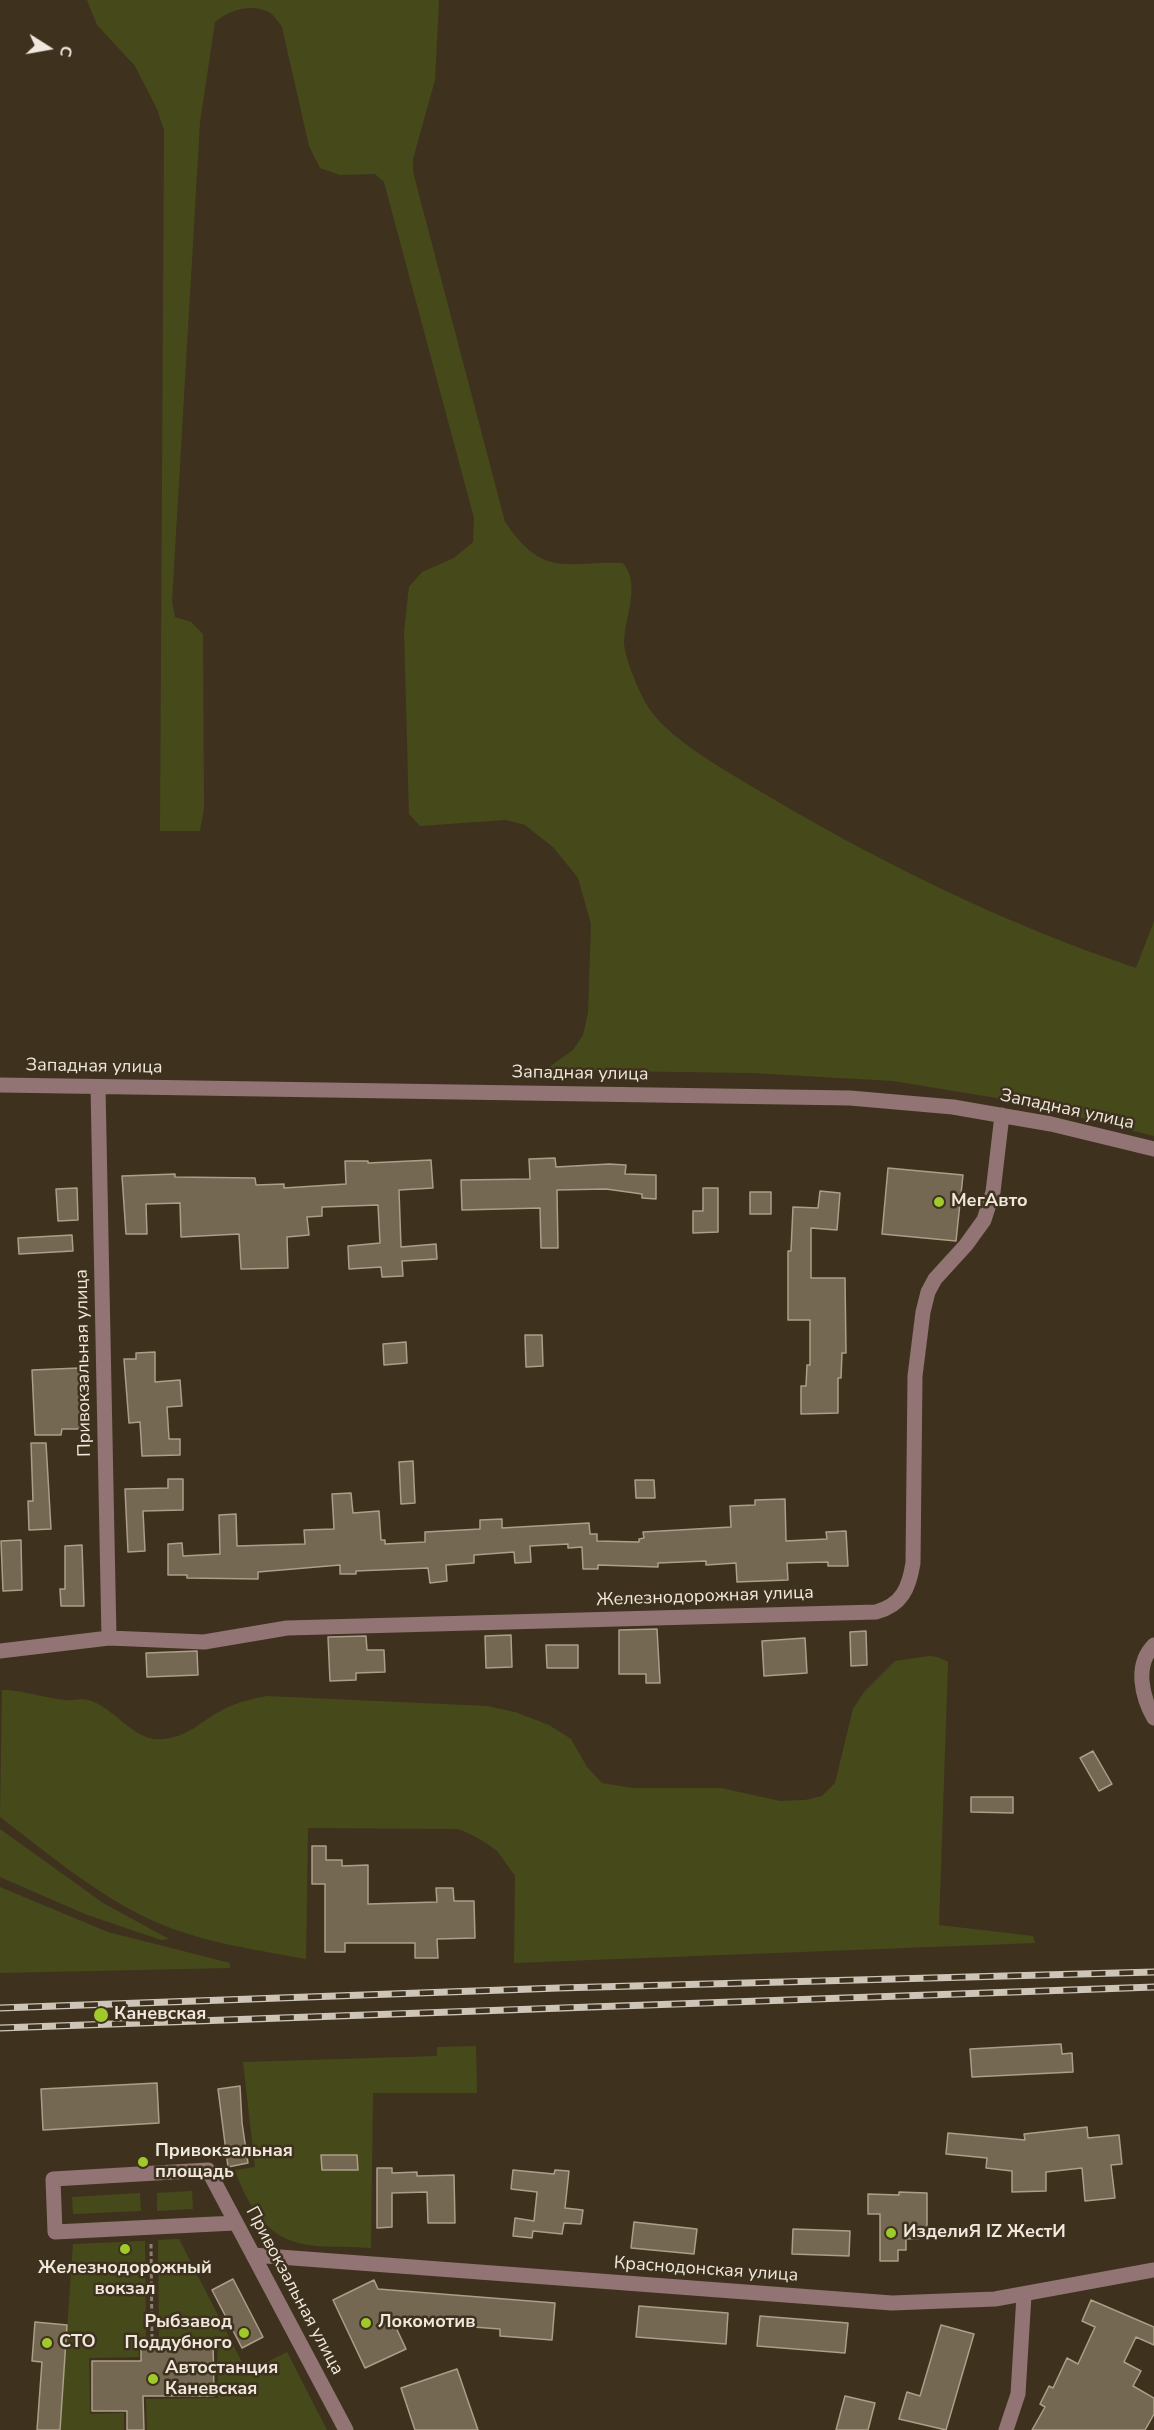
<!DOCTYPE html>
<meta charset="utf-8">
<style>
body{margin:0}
#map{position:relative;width:1154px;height:2430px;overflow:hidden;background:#3e321f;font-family:"Nunito Sans",sans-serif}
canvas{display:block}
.north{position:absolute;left:18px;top:18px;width:60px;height:60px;-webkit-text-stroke:4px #3e321f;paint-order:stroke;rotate:101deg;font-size:16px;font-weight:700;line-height:24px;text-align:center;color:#f0e8dd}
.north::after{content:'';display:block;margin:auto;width:21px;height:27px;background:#f0e8dd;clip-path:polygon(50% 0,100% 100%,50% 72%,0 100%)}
</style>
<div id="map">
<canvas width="1154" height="2430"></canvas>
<div class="north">С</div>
</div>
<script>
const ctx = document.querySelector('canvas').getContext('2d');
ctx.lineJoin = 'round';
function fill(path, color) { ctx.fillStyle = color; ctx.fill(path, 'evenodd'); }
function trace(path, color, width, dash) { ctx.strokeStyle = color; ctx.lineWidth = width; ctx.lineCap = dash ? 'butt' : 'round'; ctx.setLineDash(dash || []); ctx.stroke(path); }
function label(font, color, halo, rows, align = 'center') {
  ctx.font = font + ' "Nunito Sans",sans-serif'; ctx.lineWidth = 5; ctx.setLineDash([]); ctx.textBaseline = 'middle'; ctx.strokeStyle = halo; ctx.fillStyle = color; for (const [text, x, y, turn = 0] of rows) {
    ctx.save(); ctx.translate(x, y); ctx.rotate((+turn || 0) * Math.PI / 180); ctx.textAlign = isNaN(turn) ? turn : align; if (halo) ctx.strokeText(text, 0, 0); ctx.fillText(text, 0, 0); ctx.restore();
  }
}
const green = new Path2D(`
 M87,0H439L435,80L413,159V172L505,522C544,579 564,561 623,563C641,585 625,616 624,642C624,656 638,689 645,702C664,736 718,766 751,786C873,859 1001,923 1136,968L1154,921V1136L1015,1101L893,1081L751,1073L545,1070L573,1050L583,1035L588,1013L591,924L578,878L553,847L525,825L506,820L420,826L409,814L404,631L409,587L422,572L454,558L473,542L474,518L384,182L375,174L340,175L320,168L309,146L282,27C279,23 274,15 269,12C251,3 229,10 215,22L200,122L172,602L175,617L191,622L203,634L204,808L200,831H160L164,130L157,109L135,66L97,25Z
 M929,1656L938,1657L948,1662L939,1925L1033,1936L1035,1943L514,1963L515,1875C508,1868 502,1856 497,1851C486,1842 472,1834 458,1829L308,1828L306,1959C252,1949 192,1941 143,1916C91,1890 46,1852 0,1817L2,1690C24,1690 43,1698 65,1700C73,1701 81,1698 88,1700C115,1707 134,1743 163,1739C189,1737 202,1720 224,1709C238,1702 252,1699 267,1696L487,1706L515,1712L549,1725L571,1739L587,1767L602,1783L632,1788H721L780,1801L805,1800L822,1796L835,1783L853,1709L864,1692L895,1661Z
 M0,1829L103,1903L169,1939L161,1940L85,1914L0,1877Z
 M0,1887L108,1932L230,1963V1968L0,1973Z
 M476,2046L477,2093H373L371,2248C346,2246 315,2249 292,2241C263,2232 244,2197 235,2170L255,2167L243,2062L437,2056V2047Z
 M192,2191L193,2209L157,2211V2193Z
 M140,2193L141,2211L73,2214L72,2197Z
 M179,2239L247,2372L287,2352L327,2430H147L146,2399L218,2398L217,2337H159L158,2240Z
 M145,2241L146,2337L138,2338L139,2357L89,2358L90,2414L124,2413V2430H60L73,2244Z`);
const building = new Path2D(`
 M555,1158L556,1167L609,1164L626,1165L625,1174L656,1175V1199L642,1198V1194L606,1189L557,1190L558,1248H541L540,1208L462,1210L461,1180L530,1179L529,1159Z
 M431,1160L433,1188L399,1190L401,1247L436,1244L437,1259L402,1261L403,1276L382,1277L381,1267L349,1269L348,1246L380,1243L378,1205L322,1207V1216L307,1217L309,1235L287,1237L288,1268L241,1269L239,1234L181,1237L180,1203L146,1204L147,1234H126L122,1176L175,1174V1177L255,1178L256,1185L284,1184V1188L346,1184L345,1161H368V1163Z
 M888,1168L963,1175L956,1241L882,1234Z
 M77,1188L78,1220L58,1221L56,1189Z
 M703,1188H718V1232L693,1233V1211H703Z
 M820,1191L840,1193L837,1230L811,1228V1278H845L846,1353H842L841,1378H838V1413L801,1414V1386H806L807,1365H810V1320H788V1251H791L793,1207L818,1208Z
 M750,1192H771V1214H750Z
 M72,1235L73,1251L19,1254L18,1238Z
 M525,1335H542L543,1366L526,1367Z
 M406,1342L407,1363L384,1365L383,1344Z
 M155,1352V1382L180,1380L182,1406L167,1407L169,1439H180V1455L142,1456L140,1422L129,1423L124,1359H136V1353Z
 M79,1368L81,1429H62L61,1435H35L32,1370Z
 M31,1443H46L51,1529L29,1530L28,1501H33Z
 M413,1461L415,1503L401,1504L399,1462Z
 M168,1479H183V1510L143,1511L145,1551L128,1552L125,1489L168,1488Z
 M635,1480H654L655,1498H636Z
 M351,1493L353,1513L379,1511L381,1540H385V1544L425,1542V1532L480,1529V1520L502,1519V1528L589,1523L590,1534H597V1541L639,1542V1539L644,1538L643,1532L731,1527L730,1506L755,1505V1500L785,1499L786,1541L827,1539L826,1532L846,1531L848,1566H828V1562L787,1563L788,1580L737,1582L736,1563L706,1565V1561L658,1563V1567L598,1565V1569H583L582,1547L568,1548V1544L530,1546L531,1562L515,1563L514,1552L474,1555V1563L446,1565L447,1581L430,1583L428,1568L356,1571V1574H340V1565L258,1572V1579L187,1578V1575H168V1544L182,1543L183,1556L220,1554L219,1515L236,1514L237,1546L305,1544L304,1530L334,1529L332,1494Z
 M21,1540L22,1590L3,1591L1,1541Z
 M82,1545L84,1606H61L60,1589H65V1546Z
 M657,1629L660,1683H646V1674H619V1630Z
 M866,1631L867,1665L851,1666L850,1632Z
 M511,1635L512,1667L486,1668L485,1636Z
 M366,1636L367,1650H384L385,1672L356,1673V1680L330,1681L328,1637Z
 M805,1638L807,1673L764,1676L762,1641Z
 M546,1645H578V1668H547Z
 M197,1651L198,1675L147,1677L146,1653Z
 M1093,1751L1112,1784L1099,1791L1080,1758Z
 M971,1797H1013V1813L971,1812Z
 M312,1846H326V1860H342V1866L368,1865V1904L437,1902L436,1888H453L454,1901H474L475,1938L437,1939L438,1958H415V1943H345V1952H325V1884H312Z
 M1061,2044L1062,2054L1072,2053L1073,2072L972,2077L970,2049Z
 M157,2083L159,2123L43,2130L41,2089Z
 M240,2086L242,2123L248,2163L228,2167L218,2089Z
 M1087,2127L1088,2138L1119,2135L1122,2164L1111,2165L1115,2198L1085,2201L1082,2168L1046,2172V2191L1012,2192V2171L986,2168L987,2158L946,2154L948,2133L1025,2140L1024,2134Z
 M321,2155H357L358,2170H322Z
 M377,2168H392V2173L417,2172V2176L454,2175L455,2223H428L427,2192L392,2193V2227L377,2228Z
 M513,2170L554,2174L555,2170L569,2171L565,2208L583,2210L581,2224L564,2223L562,2234L533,2231L532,2238L513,2236L515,2218L534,2221L537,2192L511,2189Z
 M899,2192L927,2193V2238L906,2239V2250H898V2261H880V2214H868V2194L899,2195Z
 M634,2222L697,2229L694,2254L631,2248Z
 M793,2229L850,2231L849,2256L792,2254Z
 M233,2279L263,2337L242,2348L212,2290Z
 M374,2280L378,2289L555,2303L552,2340L500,2336V2329L393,2321L406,2349L365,2368L333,2300Z
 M1091,2300L1154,2327V2345L1136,2337L1124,2362L1141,2371L1133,2386L1154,2398V2414L1145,2430H1032L1045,2407L1040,2404L1049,2386L1053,2388L1067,2358L1078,2364L1095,2327L1082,2321Z
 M639,2306L728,2313L726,2344L636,2337Z
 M760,2316L848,2323L845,2353L757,2346Z
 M35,2322L67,2325L60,2430H37L42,2362L32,2361Z
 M941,2325L974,2334L946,2430L899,2419L907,2392L920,2396Z
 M213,2340L214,2396H143L144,2430H127V2411H92V2361H141V2341Z
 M457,2369L478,2430H415L401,2388Z
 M845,2396L875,2403L868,2430H836Z`);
const path = new Path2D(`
 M151,2244L152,2341`);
const minor = new Path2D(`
 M0,1085L850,1098L953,1107L1051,1124L1154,1149
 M98,1087L109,1638
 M1154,1645C1134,1665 1142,1697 1154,1718
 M0,1651L109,1638L204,1642L287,1628L876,1612C902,1605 909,1588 913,1563L915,1376L923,1312L928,1292L935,1279L966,1245L984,1220L993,1192L1002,1115
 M235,2223L55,2232L53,2179L208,2170C254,2257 300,2343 346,2430
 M253,2255L892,2303L995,2299L1154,2270
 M1006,2430L1018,2394L1024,2295`);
const rail = new Path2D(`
 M0,2008L559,1988L1154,1972
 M0,2028L1154,1987`);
const markers = [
 [939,1202,6,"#a0c92b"],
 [101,2015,8,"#a0c92b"],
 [143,2162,6,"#a0c92b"],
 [891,2233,6,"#a0c92b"],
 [125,2249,6,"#a0c92b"],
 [366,2323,6,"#a0c92b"],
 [244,2333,6,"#a0c92b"],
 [47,2343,6,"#a0c92b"],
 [153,2379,6,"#a0c92b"]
];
const streetNames = [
 ["Западная улица",94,1067,1],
 ["Западная улица",580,1074,1],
 ["Западная улица",1067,1110,12],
 ["Привокзальная улица",84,1363,-91],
 ["Железнодорожная улица",705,1597,-2],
 ["Краснодонская улица",706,2270,4],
 ["Привокзальная улица",294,2291,62]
];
const poiNames = [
 ["МегАвто",951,1202],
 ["Каневская",114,2015],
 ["Привокзальная",155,2152],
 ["площадь",155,2173],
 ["ИзделиЯ IZ ЖестИ",903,2233],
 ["Железнодорожный",125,2269,"center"],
 ["вокзал",125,2290,"center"],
 ["Рыбзавод",232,2323,"right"],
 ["Поддубного",232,2344,"right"],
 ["Локомотив",378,2323],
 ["СТО",59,2343],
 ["Автостанция",165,2369],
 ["Каневская",165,2390]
];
fill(green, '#464a1b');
fill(building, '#756853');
trace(building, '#ac9f88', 1.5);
trace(path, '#8a7f70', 3, [4.5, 3]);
trace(minor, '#927474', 15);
trace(rail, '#cec5b9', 7);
trace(rail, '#3e321f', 4.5, [14]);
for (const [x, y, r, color] of markers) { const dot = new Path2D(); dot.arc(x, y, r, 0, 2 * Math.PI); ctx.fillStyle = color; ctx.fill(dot); trace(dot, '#3e321f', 2); }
label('18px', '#f0e8dd', '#3e321f', streetNames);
label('bold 18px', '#f0e8dd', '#3e321f', poiNames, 'left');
</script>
